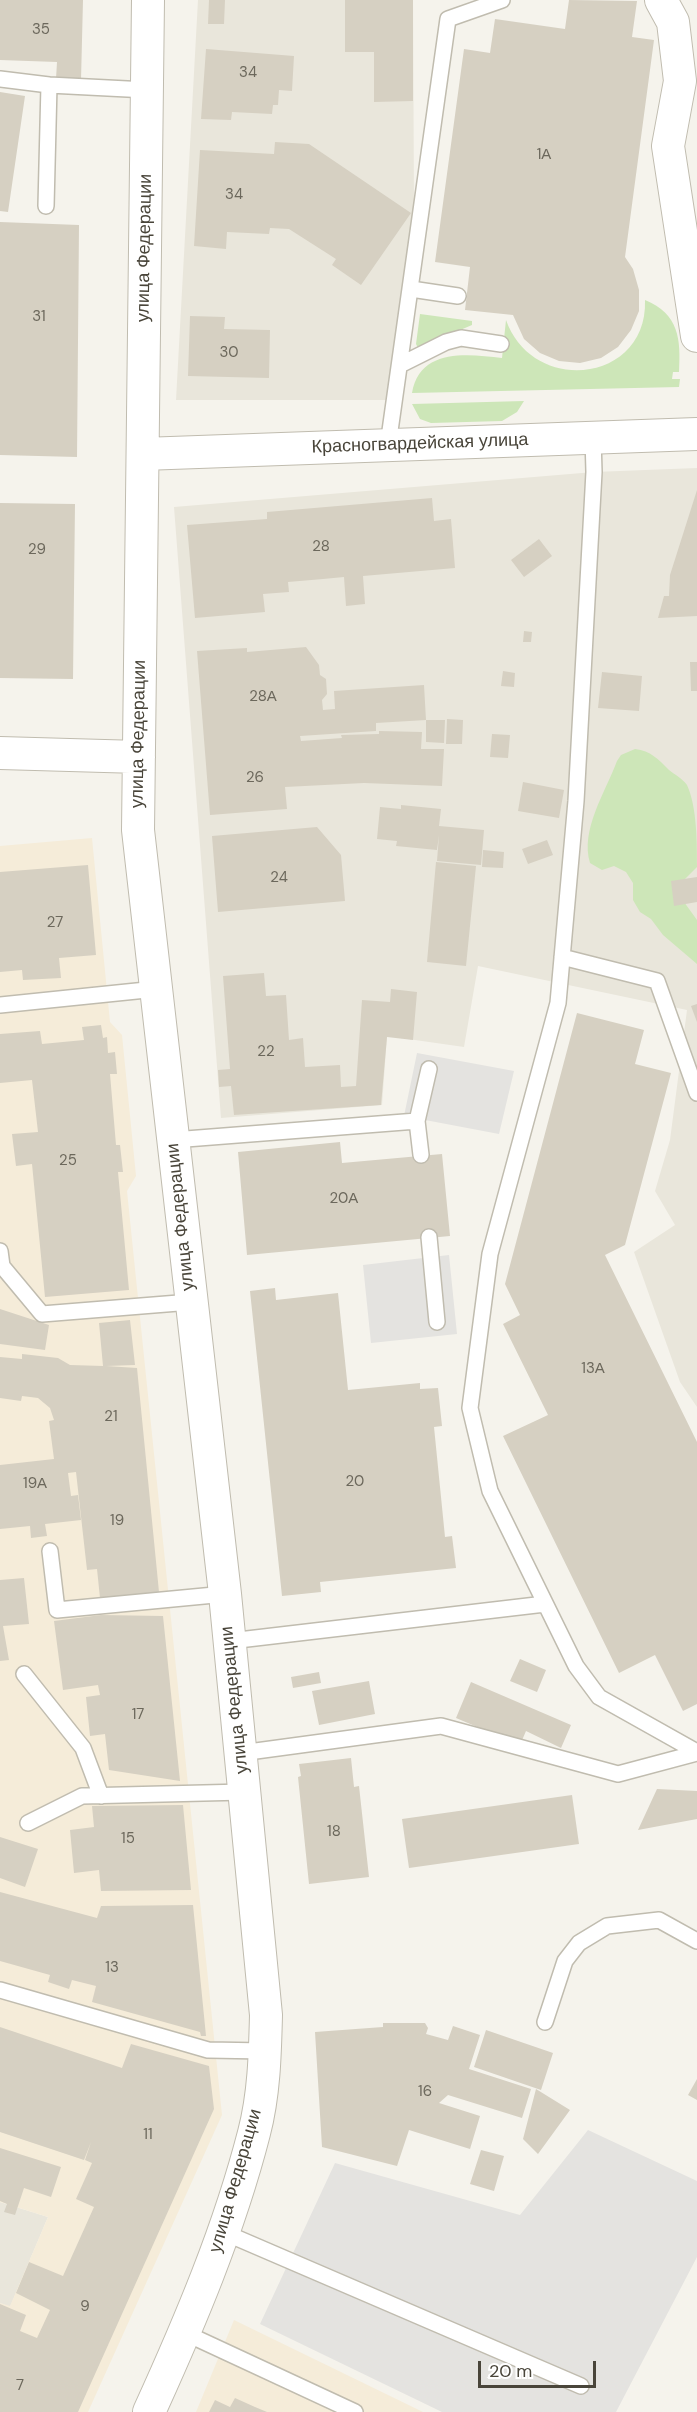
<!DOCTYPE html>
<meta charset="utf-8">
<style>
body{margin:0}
#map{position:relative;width:697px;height:2412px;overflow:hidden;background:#f5f3ec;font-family:"DM Sans",sans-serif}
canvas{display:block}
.scale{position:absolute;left:478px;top:2361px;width:118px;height:27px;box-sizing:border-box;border:3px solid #49453a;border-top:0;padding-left:8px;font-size:18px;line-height:21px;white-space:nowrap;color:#49453a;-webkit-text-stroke:4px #fff;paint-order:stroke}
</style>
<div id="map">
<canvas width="697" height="2412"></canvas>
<div class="scale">20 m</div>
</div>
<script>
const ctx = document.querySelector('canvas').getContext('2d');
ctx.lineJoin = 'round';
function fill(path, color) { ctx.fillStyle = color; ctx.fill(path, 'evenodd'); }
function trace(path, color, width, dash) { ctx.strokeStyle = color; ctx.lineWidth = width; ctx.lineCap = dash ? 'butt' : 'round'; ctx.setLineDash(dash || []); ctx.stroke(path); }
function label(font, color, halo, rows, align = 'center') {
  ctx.font = font + ' "DM Sans",sans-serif'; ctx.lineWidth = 4.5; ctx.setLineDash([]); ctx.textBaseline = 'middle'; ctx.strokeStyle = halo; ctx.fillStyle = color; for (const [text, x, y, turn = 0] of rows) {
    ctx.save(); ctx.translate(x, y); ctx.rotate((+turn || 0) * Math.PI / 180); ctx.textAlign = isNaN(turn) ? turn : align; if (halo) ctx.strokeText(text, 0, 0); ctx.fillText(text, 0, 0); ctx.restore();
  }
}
const residential = new Path2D(`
 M198,0H413L414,210L387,400H176Z
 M697,468V1407L680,1382L634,1252L675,1225L655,1191L670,1140L687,1010L478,966L464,1047L387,1036L382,1105L221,1118L174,507L594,472Z
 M0,2202L48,2217L10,2307L0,2303Z`);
const commercial = new Path2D(`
 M92,838L110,1022L122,1035L136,1176L127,1191L222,2115L88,2412H0V2303L10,2306L48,2217L0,2202V846Z
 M234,2320L423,2412H196Z`);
const green = new Path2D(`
 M645,300C679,314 681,339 679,372H673L672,379H680L679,387L412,393C420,348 467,354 502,358L506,320C533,396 648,383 645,300Z
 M420,314L472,321V325L418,348L416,344Z
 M524,401L517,412L502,421L431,423L420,419L412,404Z
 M635,749C651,751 658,759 669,770C675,775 682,778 687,785C697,807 697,842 697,867L681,883L684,902L697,920V964L663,935L651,919L640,912L633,900V883L626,872L614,866L602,870L590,863C580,830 605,793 617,761L621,755Z`);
const parking = new Path2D(`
 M417,1053L514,1071L499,1134L404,1116Z
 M449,1255L457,1334L371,1343L363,1265Z
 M588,2130L697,2181V2257L616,2412H442L260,2324L335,2163L520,2215Z`);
const building = new Path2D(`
 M0,0H83L81,80L56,79L57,62L0,60Z
 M209,0H225L224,24H208Z
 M345,0H413V101L374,102V52H345Z
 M569,0L637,1L632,37L654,40L625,257L633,269L639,290V311L631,330L618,347L601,358L580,363L559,361L540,353L524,339L513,315L465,310L470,267L435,262L464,49L490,53L495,19L565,29Z
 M206,49L294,56L292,91L279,90L278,105H273L272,114L232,112L231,120L201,119Z
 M0,92L25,96L8,212L0,211Z
 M275,142L309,144L411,213L361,285L332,265L336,259L289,229L270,228L269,234L227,232L226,249L194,246L200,150L274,154Z
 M0,222L79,225L77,457L0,455Z
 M190,316L225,317L224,329L270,330L269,378L188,376Z
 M697,490V616L658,618L664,596H669L670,575Z
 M432,498L434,521L451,519L455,568L363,576L365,604L346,606L344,577L323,579L288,582L289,592L263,594L265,612L195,618L187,525L267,519V512Z
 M0,503L75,504L73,679L0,678Z
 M539,539L552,556L524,577L511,560Z
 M524,631L532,632L531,642H523Z
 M306,647L319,665L320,675L326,679L327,694L322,700L323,710L335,709L334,691L424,685L426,720L376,723V731L300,736L301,741L342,738L341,735L379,734V731L422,732L421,749H444L442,786L364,783L285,787L287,809L210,815L197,651L247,648V652Z
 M690,662H697V691H691Z
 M503,671L515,673L514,687L501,686Z
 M602,672L642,676L639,711L598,708Z
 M447,719L463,720L462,744H446Z
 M426,720H445L444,743L426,742Z
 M492,734L510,735L508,758L490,757Z
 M523,782L564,790L559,818L518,811Z
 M401,805L441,809L439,826L484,830L481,865L437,861L439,835L437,850L396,846L397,841L377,839L380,807L401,809Z
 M317,827L341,855L345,901L218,912L212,836Z
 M547,840L553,855L528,864L522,849Z
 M483,850L504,852L503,868L482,867Z
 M436,862L476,866L466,966L427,962Z
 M88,865L96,955L59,958L61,978L23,980L22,970L0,972V872Z
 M697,877V902L674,906L671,881Z
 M264,973L266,996L286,995L289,1040L303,1038L305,1067L340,1065L341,1087L356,1086L362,1000L390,1002L391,989L417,992L413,1040L387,1037L381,1105L234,1115L231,1086L219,1087L218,1070L230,1069L223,976Z
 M697,1004V1022L691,1006Z
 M577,1013L644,1030L635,1064L671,1073L625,1245L605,1255L697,1442V1704L683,1711L655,1655L619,1673L503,1436L548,1415L503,1324L520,1315L505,1284Z
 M101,1025L103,1038L107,1037L108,1053L115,1052L117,1074H110L116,1145H120L123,1172H118L129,1290L45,1297L32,1164L16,1166L12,1134L38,1132L32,1080L0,1083V1034L40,1031L42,1044L84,1040L82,1027Z
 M340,1142L342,1163L442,1154L450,1236L247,1255L238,1152Z
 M275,1288L276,1300L338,1293L348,1390L420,1383V1389L438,1388L442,1426L434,1427L445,1537L452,1536L456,1568L320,1582L321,1592L282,1596L250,1291Z
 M0,1309L49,1325L45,1350L0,1344Z
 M130,1320L135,1365L106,1366L137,1368L159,1592L100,1598L97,1569L87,1570L76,1472L68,1473L71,1496L78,1495L81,1520L45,1524L47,1536L31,1538L30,1526L0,1529V1465L54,1459L49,1421L54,1420L50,1408L38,1398L22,1396L21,1401L0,1398V1357L22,1359V1354L58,1358L70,1365L103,1366L99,1323Z
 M24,1578L29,1624L3,1626L9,1660L0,1661V1580Z
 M101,1615L163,1616L180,1781L109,1770L105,1734L90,1736L86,1697L100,1695L98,1685L63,1690L54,1621Z
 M520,1659L546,1670L537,1692L510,1681Z
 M319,1672L321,1683L293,1688L291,1677Z
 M369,1681L375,1714L319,1725L312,1691Z
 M471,1682L571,1725L561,1748L526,1731L520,1745L456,1718Z
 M351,1758L354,1787L359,1786L369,1877L309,1884L298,1777L301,1776L299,1764Z
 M657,1789L697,1791V1819L638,1830Z
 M572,1795L579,1844L409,1868L402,1819Z
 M183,1805L191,1890L101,1891L99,1870L74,1873L70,1830L94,1827L92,1806Z
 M0,1837L38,1849L25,1887L0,1878Z
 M0,1892L97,1918L101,1906L193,1905L206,2036H201L200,2032L92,2002L96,1986L72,1980L69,1989L48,1982L50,1975L0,1961Z
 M383,2023H425L428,2028L426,2034L448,2040L453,2026L480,2035L469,2069L531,2089L522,2118L448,2095L439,2103L480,2116L470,2149L409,2130L397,2166L322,2147L315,2032L383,2027Z
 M0,2027L122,2068L131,2044L209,2066L214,2109L78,2412H0V2304L26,2315L20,2331L37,2338L50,2310L16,2293L29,2262L63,2276L94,2207L76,2199L92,2163L85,2160L91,2142L84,2160L0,2132Z
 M486,2030L553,2053L541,2090L474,2067Z
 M697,2079V2100L688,2095Z
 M536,2089L570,2110L538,2154L523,2139Z
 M0,2148L61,2167L51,2197L24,2188L15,2215L4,2212L7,2204L0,2201Z
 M481,2150L504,2156L494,2191L470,2184Z
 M235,2398L255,2407L267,2412H209L215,2400L230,2407Z`);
const service = new Path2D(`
 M0,79L49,85
 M46,206L49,85L147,90
 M411,289L458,296
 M400,365L446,342L461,338L501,344
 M593,438L594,472L576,801L558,1003L490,1254L470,1408L490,1491L576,1666L599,1697L697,1752
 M388,445L448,19L502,0
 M562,957L657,981L697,1093
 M0,1005L156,989
 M417,1121L421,1155
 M173,1140L417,1121L429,1069
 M429,1237L437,1322
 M0,1251L2,1266L42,1314L191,1302
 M50,1551L57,1610L225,1594
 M230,1641L545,1604
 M24,1674L83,1748L101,1796
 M241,1753L441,1726L618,1774L697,1753
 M28,1823L82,1796L244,1792
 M0,1990L208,2050L265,2051
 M545,2022L565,1961L579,1943L607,1926L659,1920L697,1941
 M223,2232L581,2386
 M185,2333L355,2412`);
const minor = new Path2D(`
 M148,0L138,830L225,1594L266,2015C265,2055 264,2095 254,2133C229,2230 190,2322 149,2412
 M661,0L673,22L680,81L668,146L697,336
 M143,454L697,434
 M0,753L139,757`);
const numberNames = [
 ["35",41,30],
 ["34",248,73],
 ["1А",544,155],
 ["34",234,195],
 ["31",39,317],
 ["30",229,353],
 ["28",321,547],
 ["29",37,550],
 ["28А",263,697],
 ["26",255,778],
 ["24",279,878],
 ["27",55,923],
 ["22",266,1052],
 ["25",68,1161],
 ["20А",344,1199],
 ["13А",593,1369],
 ["21",111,1417],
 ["20",355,1482],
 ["19А",35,1484],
 ["19",117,1521],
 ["17",138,1715],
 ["18",334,1832],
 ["15",128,1839],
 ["13",112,1968],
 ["16",425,2092],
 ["11",148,2135],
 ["9",85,2307],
 ["7",20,2386]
];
const streetNames = [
 ["улица Федерации",145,248,-89],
 ["Красногвардейская улица",420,444,-2],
 ["улица Федерации",139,734,-89],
 ["улица Федерации",181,1217,-96],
 ["улица Федерации",235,1700,-96],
 ["улица Федерации",236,2181,-74]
];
fill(residential, '#e9e6db');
fill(commercial, '#f5ecd9');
fill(green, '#cde6b8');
fill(parking, '#e4e3e0');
fill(building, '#d6d0c2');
trace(service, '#c0bcaf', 18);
trace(minor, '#c0bcaf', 34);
trace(service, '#fff', 15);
trace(minor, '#fff', 32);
label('15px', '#6c685c', null, numberNames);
label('18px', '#49453a', '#fff', streetNames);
</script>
